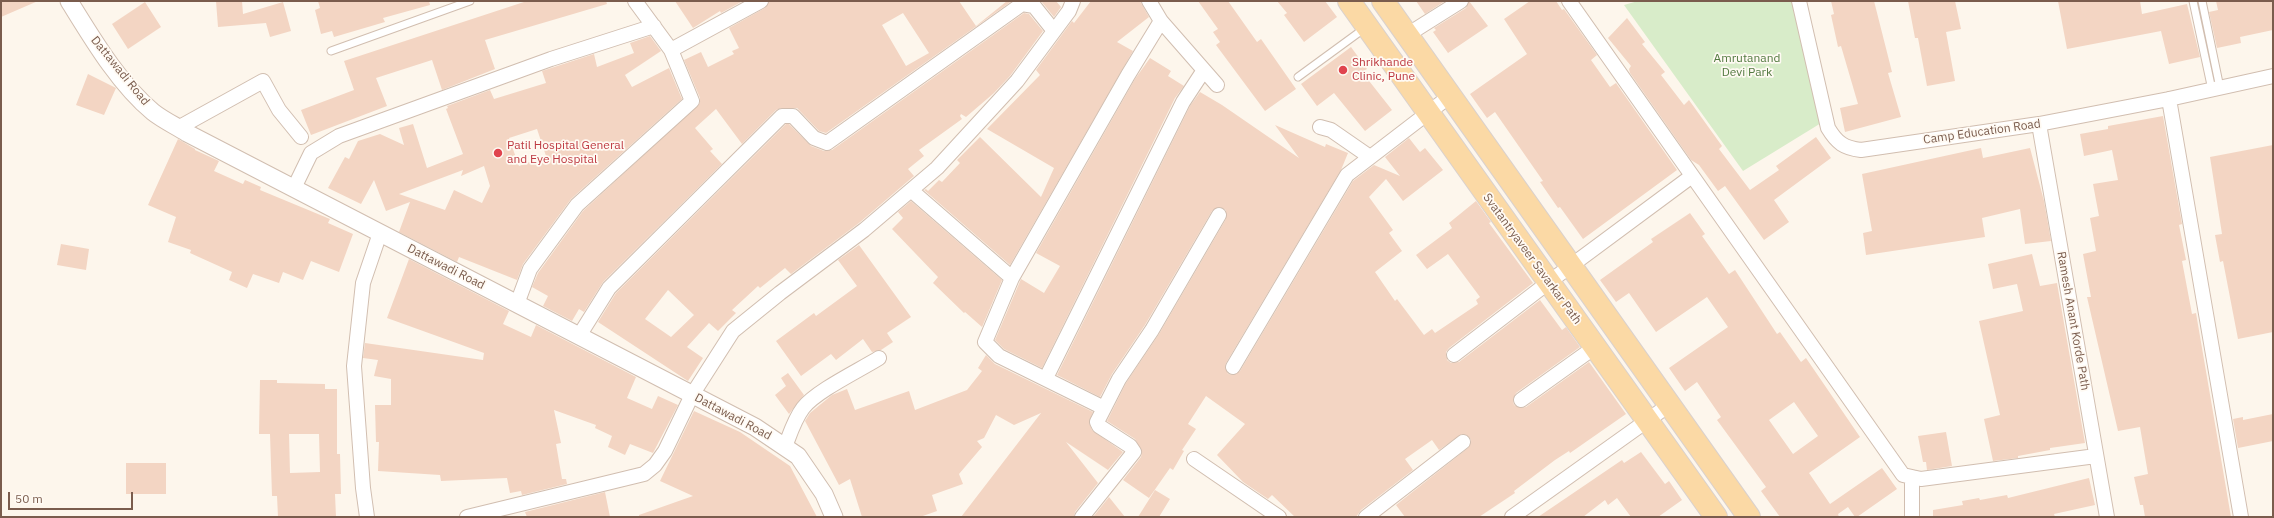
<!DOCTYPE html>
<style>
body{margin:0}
#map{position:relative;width:2274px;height:518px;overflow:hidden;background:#fdf6ec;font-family:"IBM Plex Sans",sans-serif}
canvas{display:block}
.frame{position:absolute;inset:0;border:2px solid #7a5c4d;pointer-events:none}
.scale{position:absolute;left:8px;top:492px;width:125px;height:18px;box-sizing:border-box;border:2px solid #7a5c4d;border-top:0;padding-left:5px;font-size:12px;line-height:14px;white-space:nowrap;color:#7a5c4d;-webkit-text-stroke:3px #fffaf3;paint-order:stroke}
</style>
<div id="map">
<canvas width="2274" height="518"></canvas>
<div class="frame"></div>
<div class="scale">50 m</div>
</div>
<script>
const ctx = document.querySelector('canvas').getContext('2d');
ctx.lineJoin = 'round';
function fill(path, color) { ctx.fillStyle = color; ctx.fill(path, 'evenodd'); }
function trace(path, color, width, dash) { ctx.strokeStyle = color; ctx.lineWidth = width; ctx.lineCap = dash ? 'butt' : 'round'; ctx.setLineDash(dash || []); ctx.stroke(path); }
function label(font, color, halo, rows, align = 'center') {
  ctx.font = font + ' "IBM Plex Sans",sans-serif'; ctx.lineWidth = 3.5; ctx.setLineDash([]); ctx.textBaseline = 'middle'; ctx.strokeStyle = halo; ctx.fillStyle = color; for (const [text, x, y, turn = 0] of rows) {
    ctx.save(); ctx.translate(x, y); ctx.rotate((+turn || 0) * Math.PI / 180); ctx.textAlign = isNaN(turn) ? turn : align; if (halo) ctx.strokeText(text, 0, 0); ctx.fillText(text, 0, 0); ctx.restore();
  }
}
const green = new Path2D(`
 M1638,1H1799L1826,120L1743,171L1624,5Z`);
const building = new Path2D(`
 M1,1H38L1,17Z
 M216,1H242L243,14L283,2L291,31L270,37L266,23L218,27Z
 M318,1H429L430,5L383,18L385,22L334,37L332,31L321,34L315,10L320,8Z
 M527,1H606L607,4L485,40L495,69L442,90L432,60L376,78L387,106L311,135L301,110L354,90L344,61Z
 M675,1H743L721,13L720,11L693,28Z
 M769,1H959L976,26L1007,1H1012L826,133L819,131L797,108H782L776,110L742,144L716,109L695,128L713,149L710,151L722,164L603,282L584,312L579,309L572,321L543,306L548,296L532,287L538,273L583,211L700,103V98L684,60L701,52L708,67L734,54L732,51L739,48L729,28L765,8ZM903,13L929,53L906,66L882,25Z
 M1041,1H1056L1061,7L1054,17Z
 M1091,1H1140L1149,17L1117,42L1133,51L1010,265L924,190L926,189L928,191L939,180L942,182L960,163L957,160L980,137L1041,197L1054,168L987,129L1040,75L1036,70L1072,21L1074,23Z
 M1198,1H1228L1257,42L1261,39L1296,89L1265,111L1216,45L1220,42L1213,32L1218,29Z
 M1277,1H1325L1337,17L1304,42L1284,15L1287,13Z
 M1416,1H1445L1425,14Z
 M1469,1L1488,26L1448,53L1433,32L1436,30L1434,28L1466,8Z
 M1530,1H1556L1562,10L1564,9L1597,55L1591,60L1610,87L1616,83L1677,170L1583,239L1560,207L1558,208L1540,182L1543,181L1495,112L1487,118L1470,94L1527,54L1504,19Z
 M1831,1H1874L1892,72L1888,73L1901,117L1845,132L1840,108L1858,104L1841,46L1838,47L1831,15L1834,14Z
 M1908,1H1955L1961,29L1946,32L1955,81L1927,86L1918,38H1915Z
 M2058,1H2140L2142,14L2187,4L2200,57L2169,64L2161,31L2067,49Z
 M2216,1H2273V30L2240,37L2241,43L2217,48L2209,12L2218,10Z
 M145,2L161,27L128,49L112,24Z
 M1024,13L1029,14L1043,31L1010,76L994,93L966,117L961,114L960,116L962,119L919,150L924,156L908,169L914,176L859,223L791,274L785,268L760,288L758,286L732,310L736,313L718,331L709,323L687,347L703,358L688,381L598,322L616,293L786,124H789L811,146L824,151L832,150ZM668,290L694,315L671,337L645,319Z
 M1627,18L1645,42L1642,44L1665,72L1661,75L1684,105L1689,100L1722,146L1719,149L1750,190L1779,170L1776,166L1816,137L1831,158L1774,200L1789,222L1764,240L1725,186L1718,191L1699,165L1691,160L1630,73L1629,69L1631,66L1608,38Z
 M650,36L661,51L625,75L632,87L669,68L682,99L571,199L523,264L517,280L459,257L457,262L399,232L410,202L386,211L374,180L361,204L328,188L345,157L349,159L358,141L380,134L404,145L399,128L413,124L427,168L463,154L446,109L448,108L447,106L490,90L494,99L546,83L542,71L594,54L597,67L634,53L630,43ZM537,129L546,156L519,166L509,138ZM484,166L490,186L482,203L454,190L445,210L399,194L463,170L461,176Z
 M1351,47L1367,69L1362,72L1392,110L1365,131L1334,93L1317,106L1301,84Z
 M1150,58L1171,71L1168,76L1184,86L1175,98L1042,368L1004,349L995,340L1021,279L1044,293L1060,266L1036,253L1135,79Z
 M88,74L116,88L104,115L76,105Z
 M1200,92L1222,105L1299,158L1275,125L1325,147L1326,144L1348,153L1341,170L1226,363L1225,367L1228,374L1233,375L1240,371L1353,181L1374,165L1400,176L1385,157L1409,138L1420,152L1425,148L1443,170L1403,201L1386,179L1369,197L1393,230L1389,233L1402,251L1375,272L1395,301L1397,299L1424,335L1432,329L1435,333L1478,304L1476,300L1480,297L1448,254L1427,269L1416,255L1452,228L1449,223L1476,201L1491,222L1489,223L1533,283L1449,348L1446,352L1447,360L1451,363L1459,362L1540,300L1562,330L1566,327L1580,347L1516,393L1513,400L1514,405L1521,408L1526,407L1589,362L1626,414L1570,453L1569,451L1555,460L1514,491L1515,493L1479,517H1405L1396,505L1468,448L1471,440L1469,437L1462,434L1439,450L1432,440L1405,459L1413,470L1361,510L1356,517H1295L1272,495L1268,499L1243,482L1217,455L1245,424L1206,396L1188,424L1196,429L1182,450L1184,451L1173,470L1170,468L1149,498L1123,480L1141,457L1142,452L1135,439L1107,421L1126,383L1159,334L1226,219V210L1219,207L1212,211L1145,325L1112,374L1100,397L1057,375L1190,106Z
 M2163,116L2182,224L2179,225L2186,260L2182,261L2192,314L2196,313L2231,517H2145L2143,505H2140L2134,477L2148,474L2140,427L2118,431L2087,297H2091L2083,254L2096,251L2090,218L2099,216L2093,184L2118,180L2112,150L2084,156L2080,134L2108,129V126Z
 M178,139L195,149V150L219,161L214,171L243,184L245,180L261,187L260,190L330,219L328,223L353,234L339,272L311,261L303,280L283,272L279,283L253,274L247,288L229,280L232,272L190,253L191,250L168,242L176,217L148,205Z
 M2273,145V332L2238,339L2223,261L2220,262L2215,235L2222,234L2210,157Z
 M1981,148L1983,158L2030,148L2044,201L2051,241L2025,244L2020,209L1982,218L1985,237L1866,255L1863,233L1872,231L1862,174Z
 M911,201L1002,280L982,327L965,312L964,313L933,283L938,277L892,229L903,218L898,212Z
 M1690,213L1705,234L1702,236L1729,274L1735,270L1777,334L1780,332L1801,362L1806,358L1860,437L1809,473L1830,504L1882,468L1897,489L1857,517H1855L1848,507L1838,514L1839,517H1780L1761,491L1766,487L1717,420L1721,417L1697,382L1685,391L1669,368L1728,327L1707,297L1656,332L1629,293L1616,302L1600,280L1653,242L1651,239ZM1794,402L1818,436L1793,454L1769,420Z
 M61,244L89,249L86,270L57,265Z
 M859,245L911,317L887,333L893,342L881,350L872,352L863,339L836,360L831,354L801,376L776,341L814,313L816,316L857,286L838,260Z
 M2032,254L2040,286L2057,283L2085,443L2050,448V450L2018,456V458L1993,461L1984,419L2000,415L1979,321L2023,311L2017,284L1993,289L1988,264Z
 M409,259L509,311L503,324L531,337L536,325L636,377L627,398L652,409L658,396L678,405L653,453L630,444L625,455L608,447L612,436L595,428L596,425L554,410L561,443L556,444L562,479H566L567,484L522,495L521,491L510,493L507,478L441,481L440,475L378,471L379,442H376L375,405H391V379L374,376L378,360L363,358L365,343L483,360L484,353L387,318Z
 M986,355L995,364L1093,412L1089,422L1092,430L1123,452L1108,470L1066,442L1098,483L1075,512L1074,517H961L1041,413L1014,425L996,415L984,438L977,441L982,447L959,474L963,484L932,495L937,511L920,517H862L850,479L839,485L805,421L810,413L832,395L847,389L855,410L909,391L915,410L967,390L982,371L978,368Z
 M788,373L804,395L789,414L775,395L786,386L781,378Z
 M260,380H277V383L325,384V389H337V454H340L341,494H335L336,517H278L277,496H272L270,434H259ZM289,434H319L320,472L290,473Z
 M694,411L740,432L790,466L817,517H639V515L693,496L660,481Z
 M2273,414V441L2238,448L2233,419L2243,417V420Z
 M1946,432L1952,466L1927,470L1926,462H1923L1918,436Z
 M1641,452L1665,484L1669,481L1682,500L1658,517H1631L1617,498L1608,505L1605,500L1583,517H1538L1622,460L1624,463Z
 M126,463H166V494H126Z
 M2089,478L2095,505L2054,514L2055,517H1933V510L1963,505L1962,501L1979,498L1980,500L2007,495L2008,498Z
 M1155,490L1170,499L1159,517H1138Z
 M605,492L610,517H527L525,512Z
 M1109,497L1125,517H1093Z`);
const service = new Path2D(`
 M2193,1L2212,90
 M2202,1L2220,88
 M331,51L470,1
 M1298,77L1365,28`);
const minor = new Path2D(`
 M1149,1L1161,21L1217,85
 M1569,1L1903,475L1921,479L2096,456
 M1799,1L1828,128C1837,143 1844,148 1861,150L2039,124L2169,99L2273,76
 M1407,35L1461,1
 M671,50L761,1
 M2169,99L2241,517
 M2039,124L2107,517
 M1320,127L1331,130L1370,157
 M178,128L263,81L279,110L301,137
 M294,188L311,153L339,136L551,59L654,26
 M912,191L1012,278
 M517,304L530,269L577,205L692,101L671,50L635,1
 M579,336L609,288L782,116H793L814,138L827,143L1022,4L1034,6L1054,31
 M1454,355L1549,282L1692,176
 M1233,367L1347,175L1450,96
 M1046,378L1183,102L1204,70
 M1521,400L1595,347
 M1104,408L999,356L985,342L1012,278L1128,75L1161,21
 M785,447C790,434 794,420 803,408C816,391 860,370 879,358
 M1194,459L1279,517
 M1912,477V517
 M367,517L363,488L354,366L363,283L380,233
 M467,517L644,474L655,465L665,451L692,395L733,331L780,293L864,230L937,168L1017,81L1069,11L1073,1
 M1082,517L1134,452L1130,446L1099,426L1097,422L1119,379L1152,330L1219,215
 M1366,517L1463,442
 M1512,517L1669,405`);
const tertiary = new Path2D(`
 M69,1C92,38 119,84 153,112C163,120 176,126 187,133L755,427L798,456L824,494L834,517`);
const primary = new Path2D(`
 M1349,1L1716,517
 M1383,1L1749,517`);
const markers = [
 [1343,70,5,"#e0444e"],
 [498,153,5,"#e0444e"]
];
const parkNames = [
 ["Amrutanand",1747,59],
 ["Devi Park",1747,73]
];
const healthNames = [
 ["Shrikhande",1352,63],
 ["Clinic, Pune",1352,77],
 ["Patil Hospital General",507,146],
 ["and Eye Hospital",507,160]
];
const streetNames = [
 ["Dattawadi Road",120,71,51],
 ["Camp Education Road",1982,132,-8],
 ["Svatantryaveer Savarkar Path",1532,259,54],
 ["Dattawadi Road",446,267,27],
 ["Ramesh Anant Korde Path",2073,321,80],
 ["Dattawadi Road",733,417,28]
];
fill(green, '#d8ecc9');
fill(building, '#f3d5c3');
trace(service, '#d1beb0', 9);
trace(minor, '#d1beb0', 16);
trace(tertiary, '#d1beb0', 19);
trace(primary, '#dad1cd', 24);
trace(service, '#fff', 7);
trace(minor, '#fff', 14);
trace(tertiary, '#fff', 17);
trace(primary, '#fbd9a5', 22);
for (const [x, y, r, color] of markers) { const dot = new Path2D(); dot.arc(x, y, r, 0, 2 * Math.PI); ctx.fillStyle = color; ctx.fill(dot); trace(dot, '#fffaf3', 1.5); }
label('12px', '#537a41', '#fffaf3', parkNames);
label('12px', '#be3a42', '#fffaf3', healthNames, 'left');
label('12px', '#7a5c4d', '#fffaf3', streetNames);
</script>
